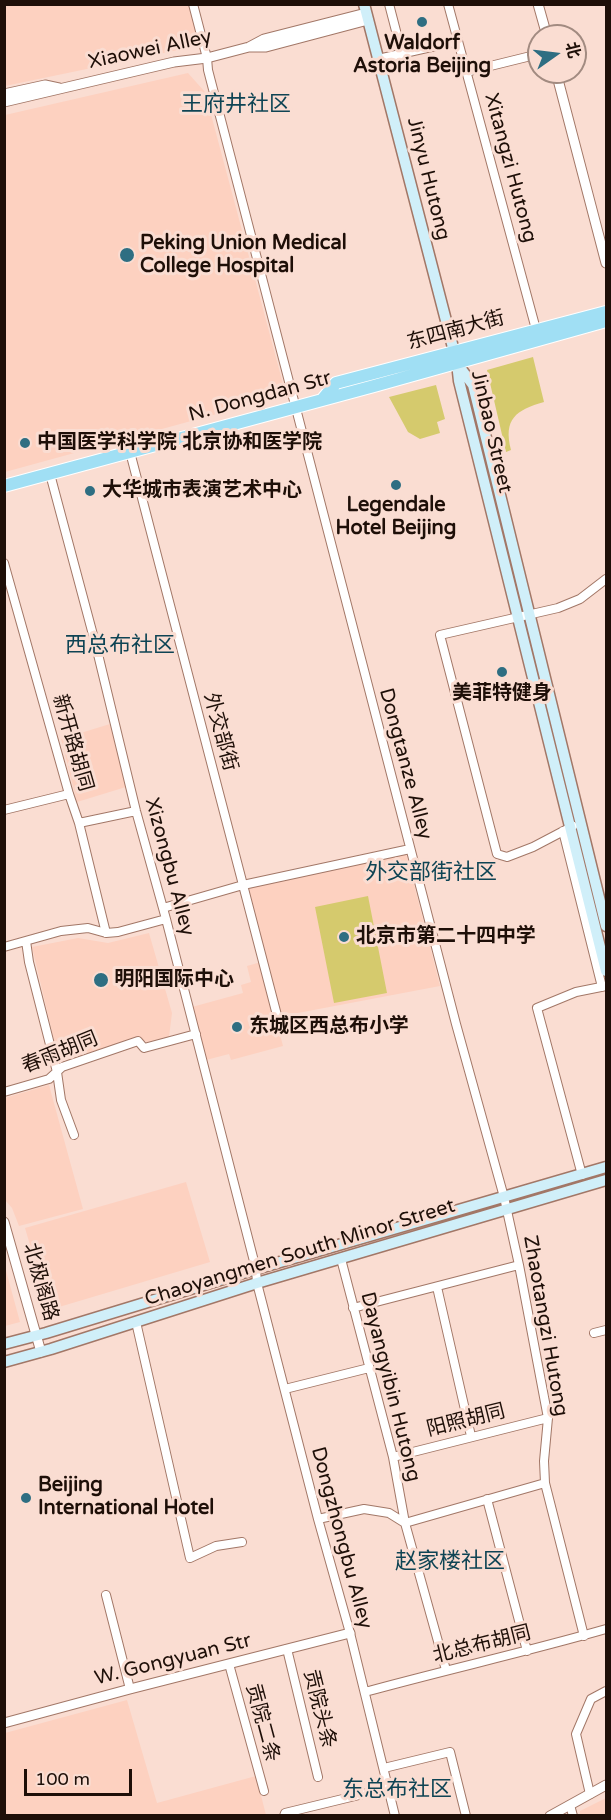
<!DOCTYPE html>
<meta charset="utf-8">
<style>
body{margin:0}
#map{position:relative;width:611px;height:1820px;overflow:hidden;background:#faddd2;font-family:"Varela Round","Noto Sans SC",sans-serif}
canvas{display:block}
.frame{position:absolute;inset:0;border:6px solid #1e0f08;pointer-events:none}
.north{position:absolute;left:527px;top:24px;width:60px;height:60px;box-sizing:border-box;background:#faddd2;border:2px solid #a28b81;border-radius:50%;rotate:76deg;font-size:16px;font-weight:700;line-height:24px;text-align:center;color:#1e0f08}
.north::after{content:'';display:block;margin:auto;width:21px;height:27px;background:#2e6e82;clip-path:polygon(50% 0,100% 100%,50% 72%,0 100%)}
.scale{position:absolute;left:24px;top:1769px;width:108px;height:27px;box-sizing:border-box;border:3px solid #1e0f08;border-top:0;padding-left:8px;font-size:18px;line-height:21px;white-space:nowrap;color:#1e0f08;-webkit-text-stroke:4px #faddd2;paint-order:stroke}
</style>
<div id="map">
<canvas width="611" height="1820"></canvas>
<div class="frame"></div>
<div class="north">北</div>
<div class="scale">100 m</div>
</div>
<script>
const ctx = document.querySelector('canvas').getContext('2d');
ctx.lineJoin = 'round';
function fill(path, color) { ctx.fillStyle = color; ctx.fill(path, 'evenodd'); }
function trace(path, color, width, dash) { ctx.strokeStyle = color; ctx.lineWidth = width; ctx.lineCap = dash ? 'butt' : 'round'; ctx.setLineDash(dash || []); ctx.stroke(path); }
function label(font, color, halo, rows, align = 'center') {
  ctx.font = font + ' "Varela Round","Noto Sans SC",sans-serif'; ctx.lineWidth = 6; ctx.setLineDash([]); ctx.textBaseline = 'middle'; ctx.strokeStyle = halo; ctx.fillStyle = color; for (const [text, x, y, turn = 0] of rows) {
    ctx.save(); ctx.translate(x, y); ctx.rotate((+turn || 0) * Math.PI / 180); ctx.textAlign = isNaN(turn) ? turn : align; if (halo) ctx.strokeText(text, 0, 0); ctx.fillText(text, 0, 0); ctx.restore();
  }
}
const built = new Path2D(`
 M4,5H190L197,31L183,49L5,86Z
 M188,73L205,92L286,395L5,472V115Z
 M110,724L126,787L77,802L61,739Z
 M406,853L440,986L282,1016L248,888Z
 M149,933L172,1013L169,1037L147,1042L139,1038L59,1061L32,947L78,938L108,943Z
 M261,962L283,1046L231,1060L229,1054L206,1060L192,1007L243,993L241,985L251,982L247,966Z
 M49,1085L83,1209L19,1226L12,1208L5,1200V1098Z
 M186,1182L210,1262L49,1310L25,1228Z
 M5,1267L20,1322L5,1326H4Z
 M127,1700L157,1803L256,1776L266,1815L5,1816V1733Z
 M606,1798V1815H580V1811Z`);
const green = new Path2D(`
 M533,357L544,402C516,410 503,419 511,450L506,452L487,370Z
 M436,385L445,419L437,422L440,433L420,439L408,432L389,397Z
 M368,896L387,993L334,1003L315,907Z`);
const minor = new Path2D(`
 M193,4L207,58L208,70L456,1024L504,1197L519,1265L548,1418L544,1461L545,1483L584,1636
 M389,4L402,54
 M448,4L537,333
 M378,59L458,41
 M466,72L539,54
 M130,452L278,1019
 M50,474L96,646L136,811L166,919L256,1269L257,1283L318,1519L350,1633L395,1816
 M4,563L69,794L79,823L106,933
 M4,810L69,794
 M79,823L136,811
 M573,826L533,847L507,857L497,854L440,635L558,608L580,599L606,579
 M563,831L602,987
 M163,908L243,885L410,849
 M26,941L29,962L57,1072L61,1100L74,1135
 M4,947L61,931L88,928L106,933L118,932L166,919
 M4,1092L49,1079L62,1067L138,1041L144,1048L196,1034
 M582,1175L537,1008L576,992L606,986
 M341,1259L393,1457L405,1523L446,1670
 M437,1287L471,1436
 M353,1308L519,1265
 M136,1322L190,1558L216,1546L242,1542
 M594,1333L606,1330
 M285,1389L369,1368
 M393,1457L548,1418
 M487,1499L527,1651
 M318,1519L364,1509L389,1513L405,1523L545,1483
 M106,1595L130,1689
 M287,1649L318,1777
 M229,1664L264,1791
 M365,1692C445,1670 526,1652 606,1629
 M384,1768L450,1752L466,1816
 M590,1794L576,1734L591,1699L606,1691
 M570,1805L573,1816
 M284,1816L285,1813L388,1788`);
const tertiary = new Path2D(`
 M538,4L547,36
 M251,47H266L368,20
 M556,72L606,263
 M4,94L45,85L59,88
 M4,102L174,62L207,58L249,47L264,39L366,13
 M4,1222L41,1352
 M4,1723L130,1689L350,1633
 M550,1816L606,1785`);
const secondary = new Path2D(`
 M364,4L457,363L459,381L606,971
 M458,365L473,385L606,926
 M4,1344L46,1333L256,1269L606,1167
 M4,1362L51,1349L257,1283L606,1180`);
const primary = new Path2D(`
 M322,400L336,383L606,312
 M4,486L374,386L606,321`);
const markers = [
 [422,22,6,"#2e6e82"],
 [127,255,8,"#2e6e82"],
 [25,443,6,"#2e6e82"],
 [396,485,6,"#2e6e82"],
 [90,491,6,"#2e6e82"],
 [502,672,6,"#2e6e82"],
 [344,937,6,"#2e6e82"],
 [101,980,8,"#2e6e82"],
 [237,1027,6,"#2e6e82"],
 [26,1498,6,"#2e6e82"]
];
const poiNames = [
 ["Waldorf",422,44,"center"],
 ["Astoria Beijing",422,67,"center"],
 ["Peking Union Medical",140,244],
 ["College Hospital",140,267],
 ["中国医学科学院 北京协和医学院",37,443],
 ["大华城市表演艺术中心",102,491],
 ["Legendale",396,506,"center"],
 ["Hotel Beijing",396,529,"center"],
 ["美菲特健身",502,694,"center"],
 ["北京市第二十四中学",356,937],
 ["明阳国际中心",114,980],
 ["东城区西总布小学",249,1027],
 ["Beijing",38,1486],
 ["International Hotel",38,1509]
];
const streetNames = [
 ["Xiaowei Alley",150,50,-12],
 ["Xitangzi Hutong",510,168,75],
 ["Jinyu Hutong",428,179,76],
 ["东四南大街",456,331,-15],
 ["N. Dongdan Str",260,397,-15],
 ["Jinbao Street",491,432,77],
 ["外交部街",220,732,75],
 ["新开路胡同",72,743,74],
 ["Dongtanze Alley",405,764,75],
 ["Xizongbu Alley",169,867,75],
 ["春雨胡同",60,1053,-22],
 ["Chaoyangmen South Minor Street",300,1253,-17],
 ["北极阁路",40,1282,74],
 ["Zhaotangzi Hutong",545,1326,80],
 ["Dayangyibin Hutong",390,1387,76],
 ["阳照胡同",466,1421,-14],
 ["Dongzhongbu Alley",341,1538,75],
 ["北总布胡同",482,1645,-14],
 ["W. Gongyuan Str",173,1660,-14],
 ["贡院头条",319,1709,76],
 ["贡院二条",262,1723,75]
];
const quarterNames = [
 ["王府井社区",236,105],
 ["西总布社区",120,646],
 ["外交部街社区",431,873],
 ["赵家楼社区",450,1562],
 ["东总布社区",397,1790]
];
fill(built, '#fdd1c0');
fill(green, '#d5ca6d');
trace(minor, '#a27767', 10);
trace(tertiary, '#a27767', 11);
trace(secondary, '#a27767', 13);
trace(primary, '#fff', 14);
trace(minor, '#fff', 8);
trace(tertiary, '#fff', 9);
trace(secondary, '#d0eff9', 10);
trace(primary, '#a0dff4', 12);
for (const [x, y, r, color] of markers) { const dot = new Path2D(); dot.arc(x, y, r, 0, 2 * Math.PI); ctx.fillStyle = color; ctx.fill(dot); trace(dot, '#faddd2', 2); }
label('bold 20px', '#1e0f08', '#faddd2', poiNames, 'left');
label('20px', '#1e0f08', '#faddd2', streetNames);
label('22px', '#0e4454', '#faddd2', quarterNames);
</script>
